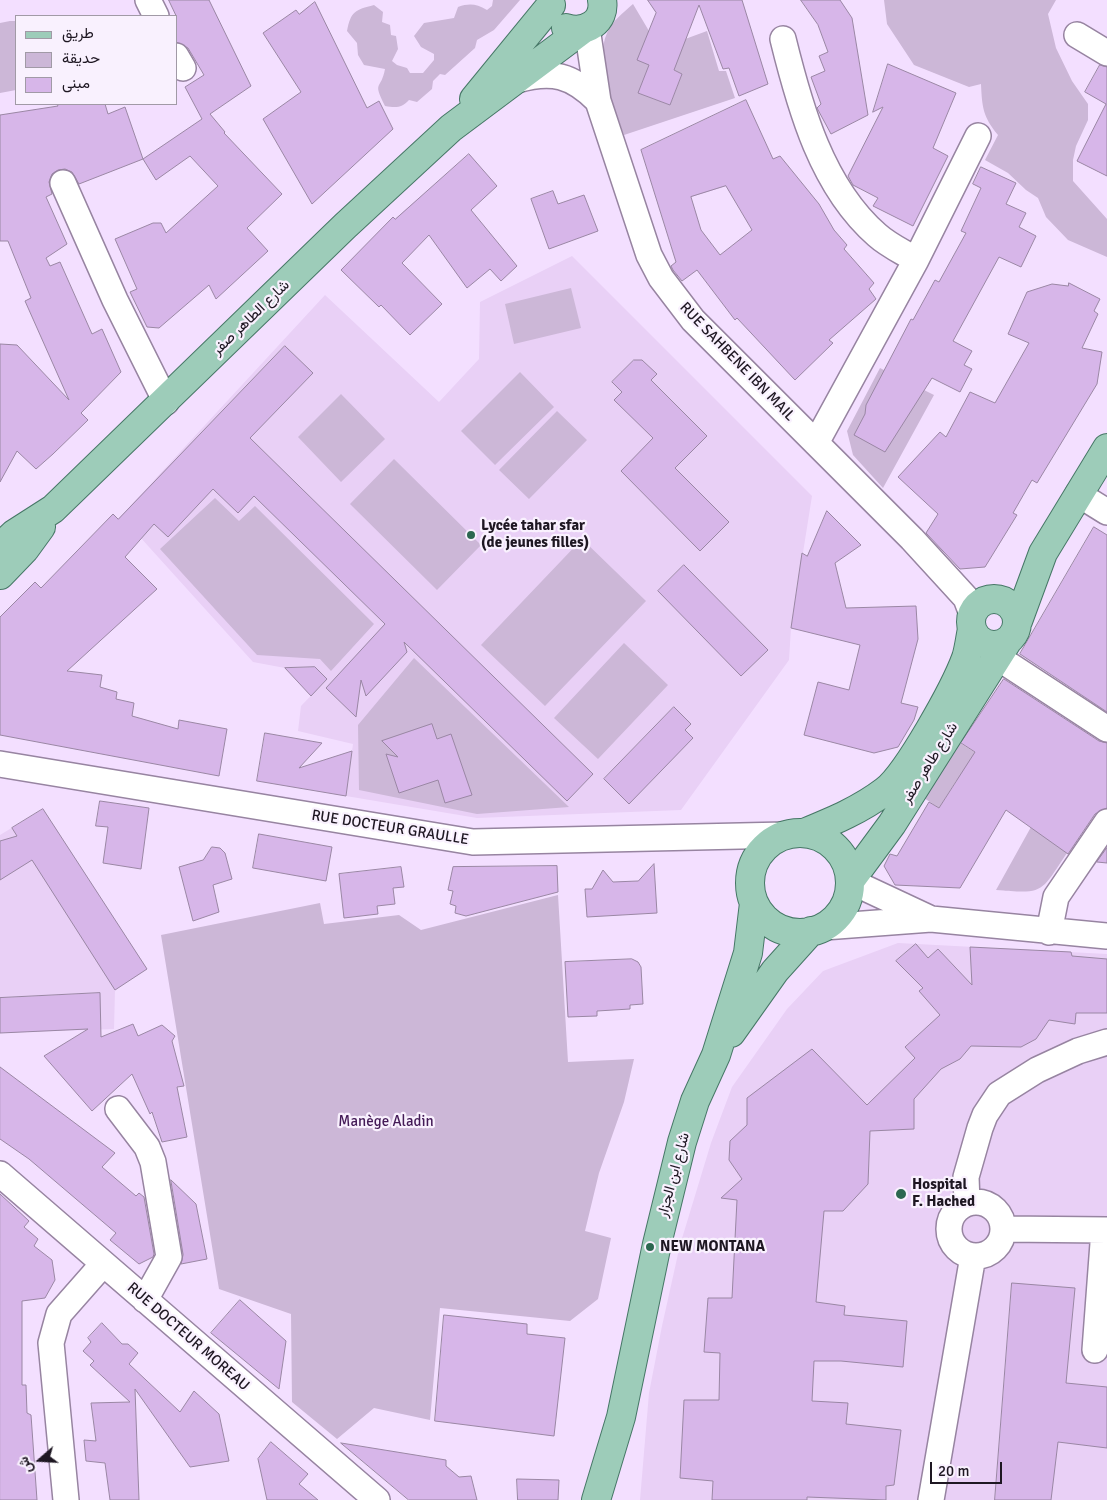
<!DOCTYPE html>
<meta charset="utf-8">
<style>
body{margin:0}
#map{position:relative;width:1107px;height:1500px;overflow:hidden;background:#f3dfff;font-family:Signika,Vazirmatn,sans-serif}
canvas{display:block}
.legend{position:absolute;left:15px;top:15px;width:162px;height:90px;box-sizing:border-box;background:#f9f1fe;border:1px solid #a19aa6;margin:0;padding:6px 9px;list-style:none;font-size:15px;color:#1e1722}
.legend li{display:flex;align-items:center;gap:10px;height:25px}
.legend b{width:25px;border:1px solid #a19aa6}
.north{position:absolute;left:15px;top:1435px;width:50px;height:50px;-webkit-text-stroke:4px #f9f1fe;paint-order:stroke;rotate:251deg;font-size:14px;font-weight:700;line-height:20px;text-align:center;color:#1e1722}
.north::after{content:'';display:block;margin:auto;width:18px;height:22px;background:#1e1722;clip-path:polygon(50% 0,100% 100%,50% 72%,0 100%)}
.scale{position:absolute;left:930px;top:1462px;width:72px;height:22px;box-sizing:border-box;border:2px solid #1e1722;border-top:0;padding-left:6px;font-size:15px;line-height:18px;white-space:nowrap;color:#1e1722;-webkit-text-stroke:4px #f9f1fe;paint-order:stroke}
</style>
<div id="map">
<canvas width="1107" height="1500"></canvas>
<ul class="legend">
<li><b style="height:6px;background:#9dccb9"></b>طريق</li>
<li><b style="height:14px;background:#ccb7d7"></b>حديقة</li>
<li><b style="height:14px;background:#d7b6e9"></b>مبنى</li>
</ul>
<div class="north">ش</div>
<div class="scale">20 m</div>
</div>
<script>
const ctx = document.querySelector('canvas').getContext('2d');
ctx.lineJoin = 'round';
function fill(path, color) { ctx.fillStyle = color; ctx.fill(path, 'evenodd'); }
function trace(path, color, width, dash) { ctx.strokeStyle = color; ctx.lineWidth = width; ctx.lineCap = dash ? 'butt' : 'round'; ctx.setLineDash(dash || []); ctx.stroke(path); }
function label(font, color, halo, rows, align = 'center') {
  ctx.font = font + ' Signika,Vazirmatn,sans-serif'; ctx.lineWidth = 4.5; ctx.setLineDash([]); ctx.textBaseline = 'middle'; ctx.strokeStyle = halo; ctx.fillStyle = color; for (const [text, x, y, turn = 0] of rows) {
    ctx.save(); ctx.translate(x, y); ctx.rotate((+turn || 0) * Math.PI / 180); ctx.textAlign = isNaN(turn) ? turn : align; if (halo) ctx.strokeText(text, 0, 0); ctx.fillText(text, 0, 0); ctx.restore();
  }
}
const built = new Path2D(`
 M572,256L812,496L791,628L789,660L681,810L477,818L346,796L353,744L298,731L301,706L327,679L315,667L285,668L253,662L121,516L325,295L439,402L479,359L480,302Z
 M43,809L147,969L115,990L114,1029L0,1033V835Z
 M898,943L1107,954V1500H640L649,1393L662,1326L680,1245L711,1143L732,1087L787,1009L823,971Z`);
const green = new Path2D(`
 M493,0H520L494,30L477,40L475,48L445,75L440,74L433,81L432,89L417,102L409,100C402,108 396,108 385,106C372,80 381,91 385,69L364,65L358,55L357,43L347,31C351,11 355,10 374,5L383,12L382,22L390,25L391,35L396,36L398,49L392,61L397,65L407,68L410,73H423L434,60V54L421,47L414,36L424,23L454,18L458,7C470,3 476,4 487,10L492,6Z
 M884,0H1056L1048,14L1056,48L1072,81L1088,104V120L1076,146L1073,160V181L1107,219V257L1068,240L1046,217L1038,198L1026,190L1008,173L985,160L998,135C983,117 982,107 981,84L969,87L914,65L887,24Z
 M633,4L649,31V65L639,93L670,105L682,74L674,70L677,42L707,31L719,71H726L735,98L624,135C615,108 594,61 607,33C612,21 623,13 633,4Z
 M10,21H16V90L0,93V23Z
 M571,288L581,328L514,344L505,304Z
 M880,368L934,395L883,488L853,455L847,431Z
 M520,372L554,407L495,465L461,431Z
 M341,394L385,439L341,482L298,437Z
 M557,411L587,440L529,499L499,470Z
 M394,459L481,545L437,590L350,504Z
 M215,498L239,521L255,506L374,624L331,671L320,659L257,655L160,549Z
 M582,539L646,601L545,706L481,645Z
 M624,643L668,685L598,759L554,718Z
 M414,658L569,807L477,814L359,790L358,725Z
 M960,743L987,760L956,781L939,808L924,798Z
 M1031,827L1067,853C1040,893 1045,894 996,890Z
 M558,895L568,1062L634,1059L624,1102L599,1173L585,1231L611,1238L598,1299L570,1321L440,1308L430,1420L374,1408L337,1439L292,1402L291,1314L219,1289L161,935L320,903L324,924L399,915L421,930Z`);
const building = new Path2D(`
 M169,0H209L251,86L210,114L225,132L224,133L282,194L247,228L268,251L216,299L209,285L159,328L147,327L130,292L137,289L115,239L153,223H161L166,233L218,186L190,156L156,180L143,159L79,184L72,172L65,169L58,170L52,174L49,182L52,194L46,197L67,244L46,258L50,266L60,262L92,334L102,329L121,372L81,413L88,420L53,454L36,469L17,451L0,482V344L17,345L69,400L25,301L31,298L8,241H0V115L58,106L57,104H105L108,114L125,107L143,159L202,119L185,87L204,75L188,48L176,42V16Z
 M648,0H742L768,84L739,96L729,68L723,69L699,5L674,70L682,74L670,105L638,93L649,65L637,60L656,13Z
 M801,0H840L852,18L868,115L831,134L817,108L821,104L811,77L825,71L819,56L828,52L818,25Z
 M315,2L367,108L379,101L393,129L312,204L263,119L301,92L263,33L296,10L299,14Z
 M888,64L956,93L933,148L948,156L913,226L873,206L878,198L853,185L848,176L883,107L873,112Z
 M1100,65L1107,67V176L1077,161L1106,104L1085,92Z
 M746,100L773,159L780,156L819,204L834,230L847,245L844,249L874,283L869,289L876,299L829,340L833,343L795,380L737,318L735,320L697,270L682,281L673,270L671,266L676,262L641,150ZM726,186L752,230L720,255L701,230L691,197Z
 M469,154L497,186L471,210L517,266L501,281L490,269L467,288L429,235L402,263L442,304L410,335L381,305L379,307L341,270L393,217L395,219Z
 M981,167L1016,183L1006,204L1026,213L1019,227L1036,236L1021,267L999,257L953,341L972,351L964,365L972,369L960,392L932,378L885,452L854,435L865,414L866,405L911,319L913,320L935,280L939,282L966,233L961,231L981,188L973,184Z
 M553,191L558,204L584,195L598,231L549,249L531,199Z
 M1069,283L1100,299L1094,311L1098,314L1082,348L1102,352L1097,384L1037,483L1032,480L1013,513L1017,515L985,567L960,569L926,533L938,514L898,477L940,432L946,437L970,392L995,403L1029,343L1008,334L1027,292L1052,284L1068,286Z
 M285,346L313,373L250,438L593,774L567,801L404,642L407,652L366,696L361,680L356,717L326,688L385,624L254,496L238,513L213,489L168,537L154,524L125,557L157,589L67,671L102,675L100,687L117,692L116,699L134,703L132,716L178,729L179,720L227,729L219,776L0,735V617L35,582L41,588L113,514L118,519Z
 M634,360H642L657,374L651,380L707,436L675,468L729,522L700,551L621,471L653,438L614,400L622,392L612,382Z
 M827,511L861,545L835,563L846,608L916,606L918,639L901,703L918,707L914,720L898,747L874,753L804,735L818,682L849,690L860,645L791,628L802,553L807,556Z
 M1094,527L1107,535V712L1020,654Z
 M684,565L768,650L741,676L658,591Z
 M315,667L327,679L311,696L285,668Z
 M1004,679L1099,741L1107,743V808L1095,814L1068,854L1006,810L960,888L895,885L884,866L890,854L897,856L929,802L939,808L975,752L961,743Z
 M674,707L691,724L685,730L693,738L629,804L604,779Z
 M432,724L437,739L451,734L472,795L445,803L438,780L399,793L386,754L398,757L382,741Z
 M265,733L322,743L299,768L352,751L346,796L257,781Z
 M100,801L149,808L141,869L103,863L108,827L96,826Z
 M43,809L147,969L115,990L32,860L0,880V841L17,836L12,828Z
 M259,834L332,847L326,881L253,868Z
 M212,847L220,848L225,853L232,879L213,885L219,912L193,921L179,867L203,860Z
 M1107,848V863L1097,862Z
 M654,864L657,913L587,917L585,889H592L603,870L613,882L638,881Z
 M557,866L558,892L466,916L455,913L456,906L450,904L453,891L448,890L453,867Z
 M401,867L404,887L393,888L395,904L377,906L378,914L344,918L339,874Z
 M916,944L928,958L938,949L972,985L970,947L1071,952L1072,956L1107,959V1013H1076L1075,1024L1049,1020L1036,1039L1021,1047L971,1046L960,1059L941,1069L914,1099V1129L870,1131L868,1184L843,1211H824L816,1302L845,1306L844,1315L907,1321L903,1367L841,1361H814L812,1401L848,1403L846,1424L901,1430L894,1485L886,1486V1500L807,1497V1500H712L713,1481L680,1478L684,1400H719L720,1353L704,1352L708,1298H732L737,1200L721,1198L742,1179L729,1160L730,1141L747,1125V1098L812,1049L867,1105L915,1058L905,1047L940,1015L919,991L923,988L896,961Z
 M632,959L638,962L641,967L643,1004L630,1005V1009L597,1011V1016L568,1017L565,962Z
 M100,993L101,1037L133,1024L138,1036L162,1025L175,1036L172,1041L184,1086L177,1087L187,1137L162,1142L152,1112L150,1114L132,1074L92,1111L44,1056L88,1029L0,1033V998Z
 M0,1067L115,1153L102,1167L136,1196L139,1193L144,1197L154,1254L153,1257L139,1264L110,1240L116,1233L29,1159L0,1139Z
 M171,1180L196,1204L207,1259L181,1264L183,1255Z
 M0,1194L29,1221L24,1227L38,1239L34,1246L52,1260L55,1280L45,1298L22,1301V1385H26L27,1413L31,1415L37,1500H0Z
 M1012,1283L1075,1288L1066,1383L1107,1387V1448L1058,1442L1051,1500H995Z
 M240,1300L286,1341L279,1389L211,1333Z
 M444,1315L527,1324V1334L565,1338L554,1436L435,1421Z
 M102,1323L122,1344H128L138,1353L129,1364L180,1412L194,1391L219,1414L229,1461L190,1467L135,1389L139,1500H110L105,1463L86,1461L84,1440L96,1441L91,1403L130,1402L90,1365L94,1361L83,1351L91,1342L88,1338Z
 M271,1442L308,1474L299,1484L318,1500H267L258,1459Z
 M341,1443L446,1460V1466L459,1477L471,1476L477,1500H409Z
 M517,1479L559,1480L558,1500H518Z`);
const minor = new Path2D(`
 M148,0L156,16
 M587,28L598,101L649,255L661,278L693,320L912,539L966,598L972,614
 M1077,35L1107,53
 M783,39C800,108 822,187 877,235C888,245 903,252 916,260
 M176,56L183,68
 M517,80C552,70 572,75 598,101
 M63,183L115,300L166,402
 M816,443L916,260L978,136
 M1078,494L1107,512
 M997,657L1107,729
 M0,764L473,842L785,835
 M850,881L929,918
 M824,927L931,919L1107,936
 M1049,932L1056,897L1107,822
 M118,1109L147,1147L153,1162L169,1257L145,1300
 M0,1174L377,1500
 M949 1229a27 27 0 1 1 54 0a27 27 0 1 1-54 0Z
 M967,1203L966,1177L980,1128L985,1115L999,1094L1037,1070L1078,1051L1107,1042
 M1003,1229L1107,1230
 M1095,1350L1104,1230
 M66,1500L51,1343L59,1314L103,1264
 M931,1500L973,1256`);
const major = new Path2D(`
 M566,28C585,34 606,22 602,0
 M474,99L551,5
 M0,547L14,534L53,509L345,226L451,128L582,30
 M0,575L25,549L41,527
 M971 622a23 23 0 1 1 46 0a23 23 0 1 1-46 0Z
 M1018,621L1043,553L1107,448
 M804,833C833,821 860,810 885,791C908,773 955,688 966,658C969,649 970,638 972,629
 M750 883a50 50 0 1 1 100 0a50 50 0 1 1-100 0Z
 M850,881L892,824L1007,642
 M731,1033L775,971L811,931
 M596,1500L621,1417L657,1244L682,1142L695,1101L716,1055L748,953L754,903`);
const markers = [
 [471,535,5,"#2c6750"],
 [901,1194,6,"#2c6750"],
 [650,1247,5,"#2c6750"]
];
const streetNames = [
 ["شارع الطاهر صفر",251,318,-44],
 ["RUE SAHBENE IBN MAIL",737,362,46],
 ["شارع طاهر صفر",930,763,-58],
 ["RUE DOCTEUR GRAULLE",390,828,9],
 ["شارع ابن الجزار",674,1175,-75],
 ["RUE DOCTEUR MOREAU",188,1337,41]
];
const poiNames = [
 ["Lycée tahar sfar",481,526],
 ["(de jeunes filles)",481,543],
 ["Hospital",912,1185],
 ["F. Hached",912,1202],
 ["NEW MONTANA",660,1247]
];
const parkNames = [
 ["Manège Aladin",386,1122]
];
fill(built, '#e9d0f6');
fill(green, '#ccb7d7');
fill(building, '#d7b6e9');
trace(building, '#9a87a4', 1);
trace(minor, '#9784a1', 28);
trace(major, '#467766', 30);
trace(minor, '#fff', 25);
trace(major, '#9dccb9', 28);
for (const [x, y, r, color] of markers) { const dot = new Path2D(); dot.arc(x, y, r, 0, 2 * Math.PI); ctx.fillStyle = color; ctx.fill(dot); trace(dot, '#f9f1fe', 2); }
label('15px', '#1e1722', '#f9f1fe', streetNames);
label('bold 15px', '#1e1722', '#f9f1fe', poiNames, 'left');
label('15px', '#441b57', '#f9f1fe', parkNames);
</script>
